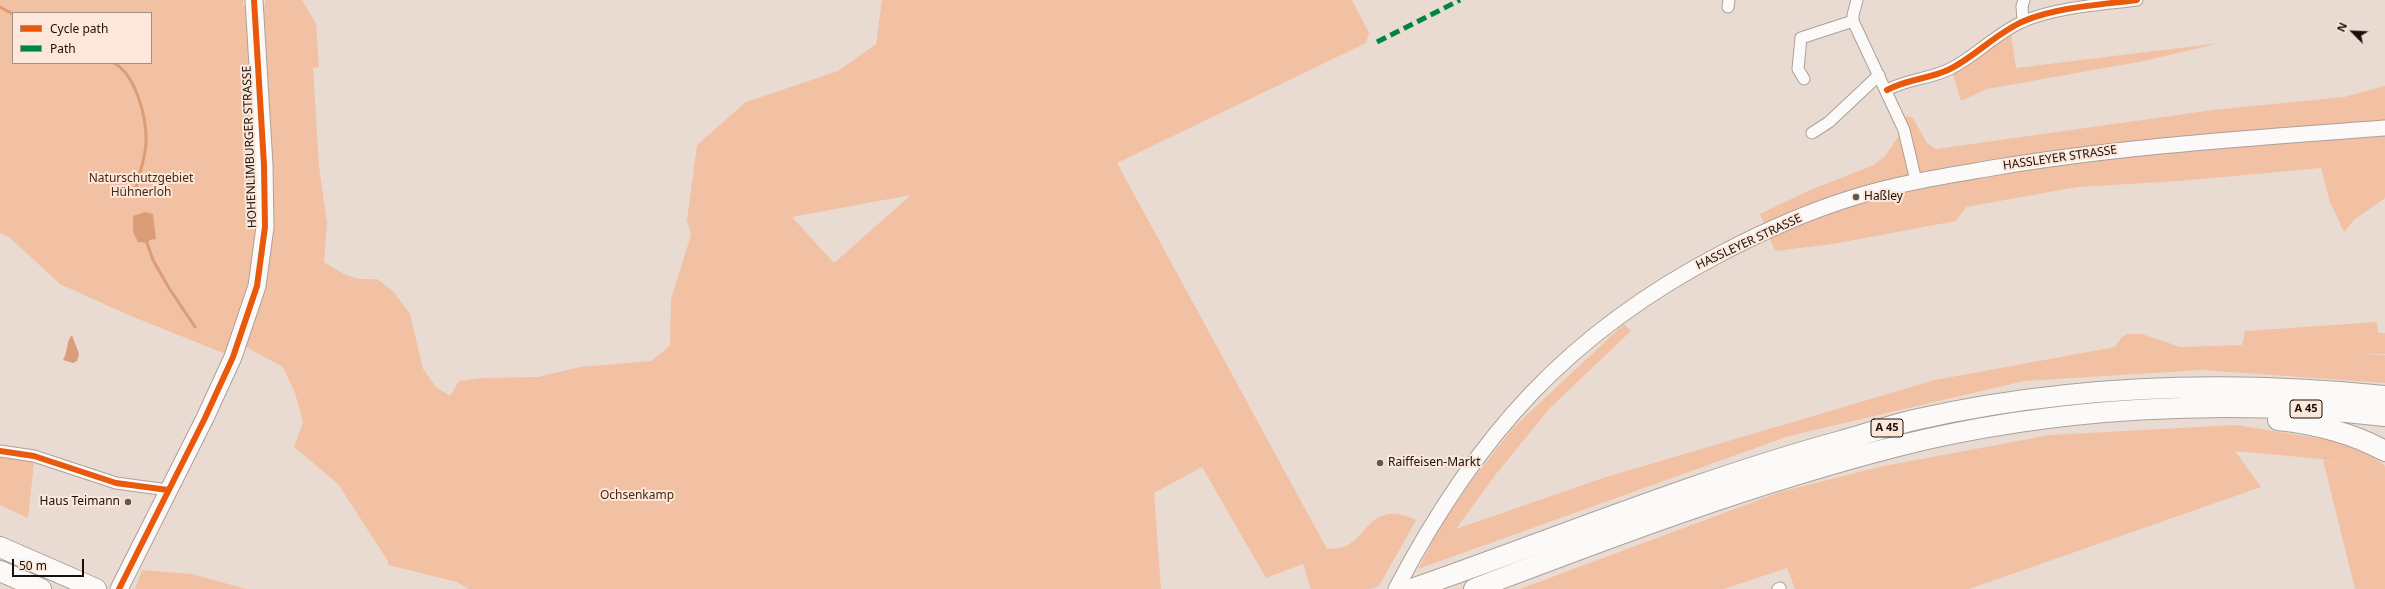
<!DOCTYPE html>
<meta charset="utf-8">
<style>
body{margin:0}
#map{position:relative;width:2385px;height:589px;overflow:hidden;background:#eadbd2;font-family:"Noto Sans",sans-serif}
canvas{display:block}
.legend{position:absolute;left:12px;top:12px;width:140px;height:52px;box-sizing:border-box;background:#fde7da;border:1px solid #a29187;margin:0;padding:5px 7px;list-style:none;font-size:12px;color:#19100a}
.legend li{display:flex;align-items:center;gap:8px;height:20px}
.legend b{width:20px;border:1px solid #a29187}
.north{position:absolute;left:2333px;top:12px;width:40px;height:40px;-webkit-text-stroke:3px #fde7da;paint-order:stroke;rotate:294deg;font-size:11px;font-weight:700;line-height:16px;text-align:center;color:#19100a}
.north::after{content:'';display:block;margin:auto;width:14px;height:18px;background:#19100a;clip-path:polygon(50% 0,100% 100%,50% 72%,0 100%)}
.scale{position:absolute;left:12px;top:559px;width:72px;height:18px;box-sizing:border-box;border:2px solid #19100a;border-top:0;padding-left:5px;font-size:12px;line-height:14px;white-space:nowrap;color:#19100a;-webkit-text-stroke:3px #fde7da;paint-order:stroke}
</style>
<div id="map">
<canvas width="2385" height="589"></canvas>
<ul class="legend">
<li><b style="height:5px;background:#e8590c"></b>Cycle path</li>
<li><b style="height:5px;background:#00873e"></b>Path</li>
</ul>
<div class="north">N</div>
<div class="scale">50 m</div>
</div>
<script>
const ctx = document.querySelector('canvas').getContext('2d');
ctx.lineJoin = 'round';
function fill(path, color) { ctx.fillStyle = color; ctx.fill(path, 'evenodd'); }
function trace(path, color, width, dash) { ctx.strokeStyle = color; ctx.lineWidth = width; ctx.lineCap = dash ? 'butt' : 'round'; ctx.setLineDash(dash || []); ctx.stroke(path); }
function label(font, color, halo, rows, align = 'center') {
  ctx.font = font + ' "Noto Sans",sans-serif'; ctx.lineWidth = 4; ctx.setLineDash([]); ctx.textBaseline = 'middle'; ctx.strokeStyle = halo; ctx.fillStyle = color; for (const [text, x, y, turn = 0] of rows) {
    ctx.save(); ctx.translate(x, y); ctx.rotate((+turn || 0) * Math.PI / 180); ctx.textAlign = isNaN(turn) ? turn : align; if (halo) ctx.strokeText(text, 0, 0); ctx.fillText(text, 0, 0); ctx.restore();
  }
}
const green = new Path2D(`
 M0,0H243V6H265V0H302L316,24L319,67L313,68L319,166L327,223L324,262C344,274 352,281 377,279L393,291L410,314L423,369L436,387L450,396L459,381L482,378L538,377L580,367L651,361L670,346L671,299L691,235L687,220L697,145L746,102L838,71L876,44L882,0H1352L1369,33L1366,43L1117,163L1327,549C1335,549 1344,548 1351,543C1359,538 1364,529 1371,523C1383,510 1402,513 1416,520L1379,586L1370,589H1311L1303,564L1266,578L1202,467L1154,493L1161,589H468L457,582L388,565V561L338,484L294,447L303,422L295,393L283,367L246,347L233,357L126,314L60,284L9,237L0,233ZM13,13H151V63H13ZM911,195L834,263L792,217Z
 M2011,35L2016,68L2220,43L2144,61L1987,89L1961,101L1953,74Z
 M2385,86V198L2355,219L2344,232L2330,202L2321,168L2180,181L2077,187L1966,207L1956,221L1833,244L1775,251L1760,214L1810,190L1874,165L1885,156L1898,137L1906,116L1913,118L1927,143L1936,149L2213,110L2344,97Z
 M2377,322L2378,333H2385V354H2360L2385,355V383L2202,370L2024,381L1789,436L1418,569L1443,522L1473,479L1514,427L1624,324L1631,331L1551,407L1496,474L1456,529L1603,478L1935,380L2115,347L2121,338L2127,334H2142L2180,347L2242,345L2245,331Z
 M2236,425L2354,444L2385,466V589H2355L2323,460L2346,468L2322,459L2235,451L2261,487L1969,589H1795L1787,568L1724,589H1520L1780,492L1879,467L2050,435Z
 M0,454L34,463L28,518L0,505Z
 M142,570L192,574L246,589H135Z`);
const water = new Path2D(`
 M145,212L153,214L156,239L150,240L147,243L138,242L133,232V216Z
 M72,335L79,354L77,361L73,363L63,360C68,352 66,341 72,335Z`);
const stream = new Path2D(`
 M0,7L13,14
 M114,63C136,75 147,118 146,143C145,159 139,176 135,191
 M147,243L153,260L169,288L195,327`);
const minor = new Path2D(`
 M1857,0L1853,15V21L1904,130L1916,181
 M1728,7L1729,0
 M2023,22L2022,6L2024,0
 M1804,79L1798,69L1801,38L1853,21
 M1887,90C1907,79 1930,79 1950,69C1976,56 1996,33 2024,21C2058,7 2099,5 2137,0
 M1812,133L1829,122L1879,75
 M0,451L34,456L116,483L168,490
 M1778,589L1780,588`);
const secondary = new Path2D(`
 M1396,589C1476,436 1568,333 1722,253C1764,231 1809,211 1855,197C1900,183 1946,176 1992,168C2122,146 2254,138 2385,128`);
const primary = new Path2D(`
 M119,589L205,418L233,357L257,286L265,227L264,165L254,0`);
const motorway = new Path2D(`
 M2278,420C2316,424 2352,433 2385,451
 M0,547L96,589
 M0,571L41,589
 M1412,589C1555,539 1695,481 1841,441C1865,434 1889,426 1914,420C2069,385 2227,380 2385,396
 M1474,589C1613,536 1753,483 1898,446C2054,407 2226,398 2385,416`);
const quiet = new Path2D(`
 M1377,42L1460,0`);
const cycleway = new Path2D(`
 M1887,90C1907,79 1930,79 1950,69C1976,56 1996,33 2024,21C2058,7 2099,5 2137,0
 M0,451L34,456L116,483L168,490
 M119,589L205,418L233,357L257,286L265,227L264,165L254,0`);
const markers = [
 [1856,197,4,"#625750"],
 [1380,463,4,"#625750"],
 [128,502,4,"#625750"]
];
const shields = [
 [2306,409,32],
 [1887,428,32]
];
const shieldNames = [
 ["A 45",2306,409],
 ["A 45",1887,428]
];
const streetNames = [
 ["HOHENLIMBURGER STRASSE",250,147,-92],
 ["HASSLEYER STRASSE",2060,158,-8],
 ["HASSLEYER STRASSE",1749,242,-25]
];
const parkNames = [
 ["Naturschutzgebiet",141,179],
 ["Hühnerloh",141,193],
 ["Ochsenkamp",637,496]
];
const poiNames = [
 ["Haßley",1864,197],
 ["Raiffeisen-Markt",1388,463],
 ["Haus Teimann",120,502,"right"]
];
fill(green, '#f2c0a2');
fill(water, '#db9d78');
trace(stream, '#db9d78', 3);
trace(minor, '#aba099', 13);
trace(secondary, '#aba099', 17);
trace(primary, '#aba099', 19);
trace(motorway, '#aba099', 22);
trace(minor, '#fcfaf8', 11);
trace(secondary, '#fcfaf8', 15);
trace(primary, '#fcfaf8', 17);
trace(motorway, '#fcfaf8', 20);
trace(quiet, '#00873e', 5, [10, 5]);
trace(cycleway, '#e8590c', 6);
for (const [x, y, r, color] of markers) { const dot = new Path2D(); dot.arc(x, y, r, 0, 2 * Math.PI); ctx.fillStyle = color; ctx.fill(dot); trace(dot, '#fde7da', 1.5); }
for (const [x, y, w] of shields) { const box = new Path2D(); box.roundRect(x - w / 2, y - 9, w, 18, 3); ctx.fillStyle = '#fde7da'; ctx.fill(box); trace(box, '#19100a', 1); }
label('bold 11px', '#19100a', null, shieldNames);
label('12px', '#19100a', '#fde7da', streetNames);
label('12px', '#492812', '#fde7da', parkNames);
label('12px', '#19100a', '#fde7da', poiNames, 'left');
</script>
